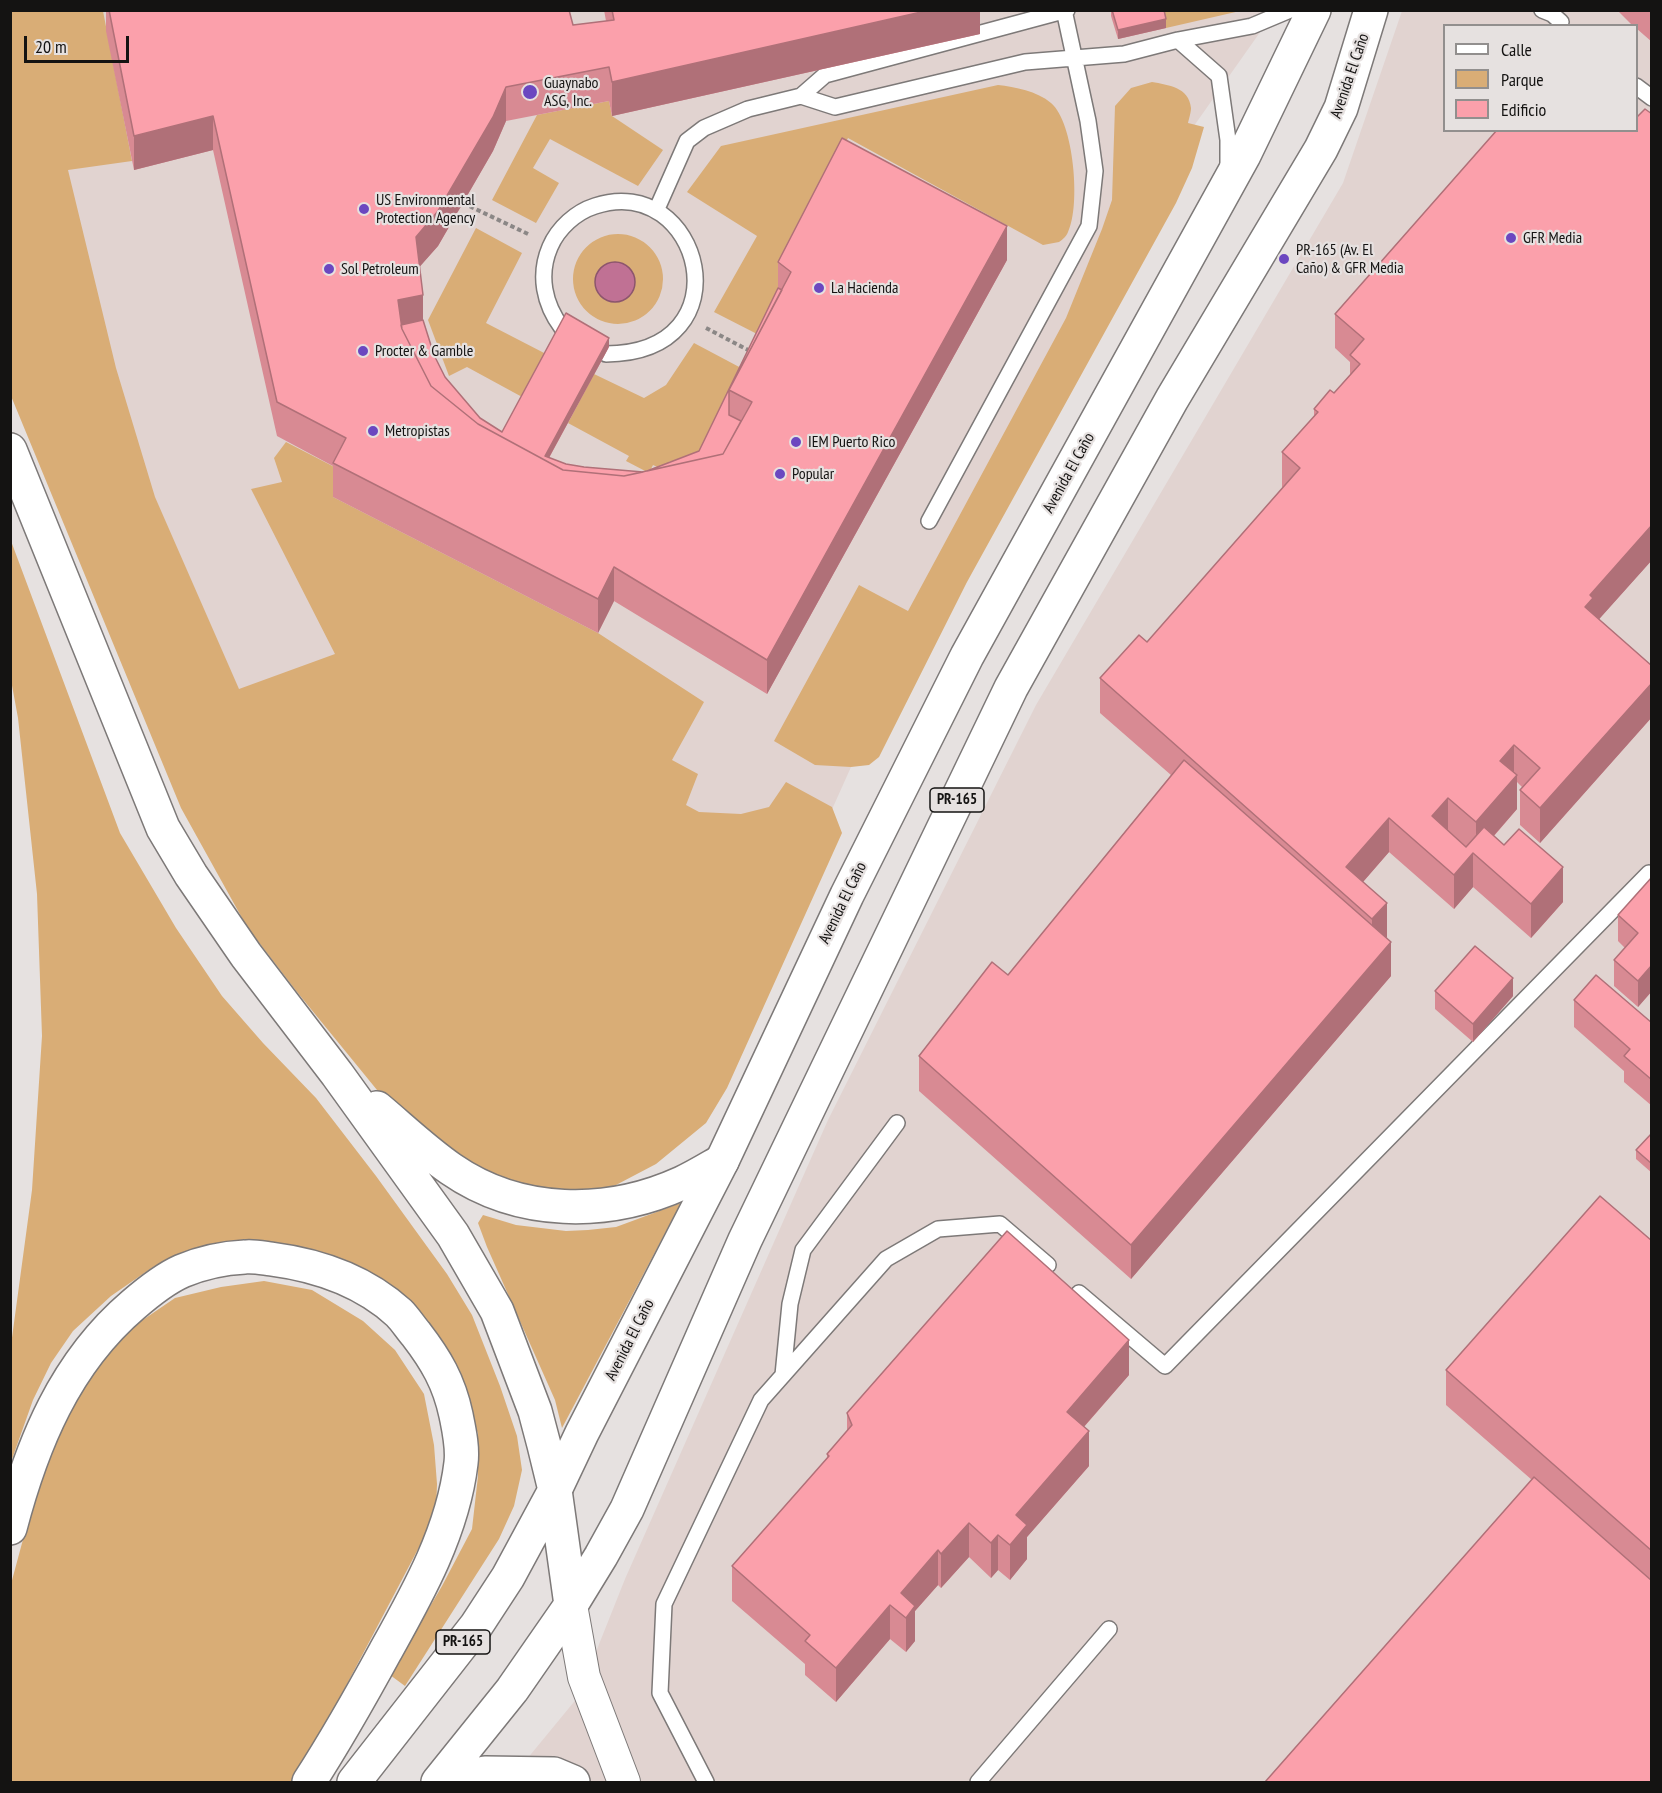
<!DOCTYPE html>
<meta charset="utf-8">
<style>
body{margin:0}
#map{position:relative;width:1662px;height:1793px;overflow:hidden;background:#e6e1e0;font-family:"PT Sans Narrow",sans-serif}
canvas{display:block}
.frame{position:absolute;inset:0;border:12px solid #141312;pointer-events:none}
.legend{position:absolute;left:1443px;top:24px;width:195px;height:108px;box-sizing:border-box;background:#e6e1e0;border:2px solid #928f8e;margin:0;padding:8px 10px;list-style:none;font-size:18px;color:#141312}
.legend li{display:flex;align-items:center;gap:12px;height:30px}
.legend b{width:30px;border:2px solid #928f8e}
.scale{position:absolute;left:24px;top:36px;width:105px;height:27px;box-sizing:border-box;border:3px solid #141312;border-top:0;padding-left:8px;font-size:18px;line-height:21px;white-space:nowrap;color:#141312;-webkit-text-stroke:4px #e6e1e0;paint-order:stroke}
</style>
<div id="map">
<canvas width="1662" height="1793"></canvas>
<div class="frame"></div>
<ul class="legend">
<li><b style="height:8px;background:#fff"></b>Calle</li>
<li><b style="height:16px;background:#d9ad76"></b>Parque</li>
<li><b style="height:16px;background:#fba0ab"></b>Edificio</li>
</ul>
<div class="scale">20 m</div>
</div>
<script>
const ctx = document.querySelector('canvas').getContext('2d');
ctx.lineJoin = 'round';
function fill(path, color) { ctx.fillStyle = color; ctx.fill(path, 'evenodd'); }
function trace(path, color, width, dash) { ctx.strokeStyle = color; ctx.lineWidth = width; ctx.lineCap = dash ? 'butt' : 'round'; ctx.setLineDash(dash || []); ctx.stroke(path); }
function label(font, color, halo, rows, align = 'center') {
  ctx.font = font + ' "PT Sans Narrow",sans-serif'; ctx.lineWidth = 4.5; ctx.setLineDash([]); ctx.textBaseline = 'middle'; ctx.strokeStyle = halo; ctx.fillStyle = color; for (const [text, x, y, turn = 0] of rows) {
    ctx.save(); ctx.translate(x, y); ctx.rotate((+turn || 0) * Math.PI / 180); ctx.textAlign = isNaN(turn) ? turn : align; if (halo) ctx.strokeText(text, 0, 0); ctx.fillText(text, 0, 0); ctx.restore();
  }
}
const built = new Path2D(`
 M11,11H1275L1184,140L851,767L691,1124L215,786Z
 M1402,11H1651V1782H508L578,1697L625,1579L828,1120L1036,705L1343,183ZM1444,26H1636V130H1444Z`);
const green = new Path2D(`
 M1162,10L1240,11L1166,28Z
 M10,11H103L132,161L68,170L116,368L155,497L239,689L335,654L251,489L282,482L274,458L286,442L346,473L333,497L598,633L704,702L672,760L698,774L686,805L699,812L741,814L769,807L786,782L832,807L842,833L727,1088L706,1123L656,1164L616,1185L589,1193L556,1194L465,1167L395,1112L297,992L247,927L181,808L11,396Z
 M1152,82C1168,85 1189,87 1191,108C1191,112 1189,119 1188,123L1204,127L1192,168L1176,203L967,582L879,757L869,765L851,767L815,765L774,741L859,585L908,611L1066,318L1102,229L1112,200L1115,106L1131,88Z
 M998,85C1015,87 1037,91 1051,103C1074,122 1081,206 1068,232C1066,237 1063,239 1059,242L1043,245L848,138L808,215L759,335L714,312L757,236L687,192L721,146Z
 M609,101L612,116L663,150L638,186L550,139L533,168L559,183L536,223L492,200L537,115Z
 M476,228L522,253L486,323L548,355L524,398L467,367L449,376L428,320Z
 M573 279a45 45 0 1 1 90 0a45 45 0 1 1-90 0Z
 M694,343L743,369L699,460L684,466L670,461L664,470L653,465L649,473L626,461L629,456L568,423L594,374L644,398L666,385Z
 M11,541L120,833L176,928L222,996L263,1043L316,1098L376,1176L447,1274L472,1315L500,1386L517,1436L522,1470L514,1506L499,1539L405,1686L390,1675L442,1586L472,1529L478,1476V1434L461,1377L335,1258L287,1245L256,1244L195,1251L153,1267L111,1296L73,1331L51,1363L33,1400L11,1462V1345L32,1190L42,1036L37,894L18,718L11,680Z
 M681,1203L562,1428L555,1400L487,1247L478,1223L483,1215L516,1225L566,1231L588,1230L616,1227Z
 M264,1281L312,1290L363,1321L395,1350L424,1394L434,1445L437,1484L436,1515L308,1758L294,1782H11V1584L42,1469L73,1400L99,1362L131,1328L175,1298L221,1287Z`);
const water = new Path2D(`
 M595 282a20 20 0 1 1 40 0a20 20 0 1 1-40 0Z`);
const path = new Path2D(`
 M463,203L528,234
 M706,328L750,351`);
const lane = new Path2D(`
 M1542,10L1552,14L1561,22
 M1178,40L1219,76L1228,140V168
 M1636,86L1652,98
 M801,96L835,107L1025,62L1124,54L1178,40L1252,26L1290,10
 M656,211L687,141L704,128L748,109L801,96L825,75L1067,10
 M562,328C544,304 538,275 550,247C558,228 576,212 595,206C701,171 749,353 606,354
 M929,521L1089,226L1095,171L1088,121L1064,10
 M1079,1293L1165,1366L1649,873
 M783,1375L790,1304L803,1250L897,1123
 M706,1782L660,1693L664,1604L761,1400L886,1259L938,1229L1000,1224L1048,1265
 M978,1782L1109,1629`);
const street = new Path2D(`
 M571,1605L584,1677L624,1782`);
const primary = new Path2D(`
 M555,1490L582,1433L722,1161L847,895L967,656L1244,155L1314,10
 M571,1605L601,1556L627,1509L745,1240L1011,688L1172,399L1321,149L1341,108L1371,10`);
const highway = new Path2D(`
 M10,450L163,828L191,875L246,955L337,1074L453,1235L497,1311L535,1411L544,1445L555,1490L571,1605L512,1690L438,1782
 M377,1108C401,1128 425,1151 451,1169C519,1216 607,1217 682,1183C695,1177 708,1169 722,1161
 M10,1528C32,1444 65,1363 133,1305C148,1292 164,1279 182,1271C201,1263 224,1258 245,1257C253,1256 263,1258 271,1259C317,1265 364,1281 399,1313C405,1319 410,1327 416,1334C436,1360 449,1382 456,1415C459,1430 463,1447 461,1463C453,1531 418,1593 385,1652C361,1696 336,1740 309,1782
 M354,1782L476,1626L508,1577L555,1490
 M458,1782L485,1773L554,1774L573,1782`);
const wall = new Path2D(`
 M106,10H569L573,25L606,21L604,10H980V34L612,116L609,101L506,121L493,151L438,246L419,267L423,320L434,355L445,377L480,418L502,432L609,347L549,458L566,464L584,467L643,472L699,451L778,288V262L1007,260L767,694L614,601L598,633L333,497V466L277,436L213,150L134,170L106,31Z
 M1111,10H1164L1166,28L1118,39L1111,16Z
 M1617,10H1652V42L1636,28V26H1633Z
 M1496,130H1636L1652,560L1599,619L1652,666V717L1540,843L1520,825V790L1523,788L1517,782V809L1494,836L1563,902L1531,938L1473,887L1454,909L1389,852L1363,882L1387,937L1391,976L1131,1279L919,1091V1056L1008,975L1171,775L1100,713V678L1147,642L1283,488L1282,487V452L1314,416V409L1334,393L1350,375V362L1335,348V314L1496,131Z
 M1652,877V991L1638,1007L1614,986V960L1625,948L1618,941V915Z
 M1435,991L1513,996L1473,1042L1435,1009Z
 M1574,1000L1652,1023V1106L1624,1082V1071L1574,1027Z
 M1652,1133V1173L1636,1159V1150Z
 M1652,1241V1782L1532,1480L1446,1405V1370Z
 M1129,1375L1084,1427L1089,1466L1027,1537V1559L1010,1580L998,1570L991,1578L969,1557L941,1588L938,1585L915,1611V1641L906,1652L890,1639L836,1702L805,1675V1664L732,1601V1566L827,1459V1454L847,1431V1413Z`);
const shadedWall = new Path2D(`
 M930,10H980V34L612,116V82Z
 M1166,19V28L1118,39V30Z
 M506,87V121L493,151L438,246L416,271V237Z
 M213,116V150L134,170V136Z
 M1007,226V260L767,694V660Z
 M423,295V329L399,334L398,300Z
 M609,338V347L545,465V456Z
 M1652,525V560L1593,626L1585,607L1590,595Z
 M614,567V601L598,633V599Z
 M1652,683V717L1540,843V808Z
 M1514,745V778L1517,775V809L1476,856V822L1500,761Z
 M1448,798V832L1432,816Z
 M1389,818V852L1349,898L1346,867Z
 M1473,853V887L1454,909V875Z
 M1563,867V902L1531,938V904Z
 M1387,903V937L1372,953V919Z
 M1391,942V976L1131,1279V1245Z
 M1652,965V991L1638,1007V981Z
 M1513,978V996L1473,1042V1024Z
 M1129,1340V1375L1067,1446V1412Z
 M1089,1431V1466L1027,1537V1559L1010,1580V1545L1016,1515Z
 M969,1523V1557L941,1588V1554Z
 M998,1535V1570L991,1578V1543Z
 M938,1550V1585L915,1611V1641L906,1652V1618L901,1593Z
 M890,1605V1639L836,1702V1668Z`);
const building = new Path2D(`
 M109,10H569L573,25L614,20L612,10H930L612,82L609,67L506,87L493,117L438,211L416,237L423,295L398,300L402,329L431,386L478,424L563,470L624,476L723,454L752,402L729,390L791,272L778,262L842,138L1007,226L767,660L614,567L598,599L333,463L346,438L277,402L213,116L134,136Z
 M1112,10H1164L1166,19L1118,30Z
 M1645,109L1652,114V525L1590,595L1593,598L1585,607L1652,666V683L1540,808L1520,790L1540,768L1514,745L1500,761L1517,775L1476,822L1448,798L1432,816L1466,847L1484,827L1504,845L1519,829L1563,867L1531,904L1473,853L1454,875L1389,818L1346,867L1387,903L1372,919L1100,678L1139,635L1147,642L1300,468L1282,452L1318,412L1314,409L1330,390L1334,393L1360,364L1350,355L1364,339L1335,314L1497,130H1636V118Z
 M778,288L782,290L729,390V415L741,421L723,454L647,471L699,451Z
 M566,313L609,338L545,456L566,464L584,467L643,472L624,476L563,470L478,424L431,386L402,329L401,325L423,320L434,355L445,377L480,418L502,432Z
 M1184,760L1391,942L1131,1245L919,1056L992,962L1008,975Z
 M1652,877V965L1638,981L1614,960L1638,933L1618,915Z
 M1475,946L1513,978L1473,1024L1435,991Z
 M1596,975L1652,1023V1080L1624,1056L1630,1049L1574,1000Z
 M1652,1133V1164L1636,1150Z
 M1600,1196L1652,1241V1551L1446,1370Z
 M1007,1231L1129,1340L1067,1412L1089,1431L1016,1515L1027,1525L1010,1545L998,1535L991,1543L969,1523L941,1554L938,1550L901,1593L915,1606L906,1618L890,1605L836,1668L805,1641L810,1635L732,1566L829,1456L827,1454L852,1425L847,1413Z
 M1534,1477L1652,1581V1782H1265Z`);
const markers = [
 [530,92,8,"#6b47c0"],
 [364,209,6,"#6b47c0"],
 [1511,238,6,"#6b47c0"],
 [1284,259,6,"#6b47c0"],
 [329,269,6,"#6b47c0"],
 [819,288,6,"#6b47c0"],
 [363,351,6,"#6b47c0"],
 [373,431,6,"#6b47c0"],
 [796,442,6,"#6b47c0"],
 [780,474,6,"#6b47c0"]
];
const shields = [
 [957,800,54],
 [463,1642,54]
];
const shieldNames = [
 ["PR-165",957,800],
 ["PR-165",463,1642]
];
const streetNames = [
 ["Avenida El Caño",1350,76,-71],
 ["Avenida El Caño",1069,473,-61],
 ["Avenida El Caño",843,903,-64],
 ["Avenida El Caño",630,1340,-63]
];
const poiNames = [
 ["Guaynabo",544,83],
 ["ASG, Inc.",544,101],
 ["US Environmental",376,200],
 ["Protection Agency",376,218],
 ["GFR Media",1523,238],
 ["PR-165 (Av. El",1296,250],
 ["Caño) & GFR Media",1296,268],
 ["Sol Petroleum",341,269],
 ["La Hacienda",831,288],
 ["Procter & Gamble",375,351],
 ["Metropistas",385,431],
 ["IEM Puerto Rico",808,442],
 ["Popular",792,474]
];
fill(built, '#e1d3d0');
fill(green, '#d9ad76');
fill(water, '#c07194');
trace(water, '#8c556d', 1.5);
trace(lane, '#7d7978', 18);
trace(street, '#7d7978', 34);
trace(primary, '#7d7978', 36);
trace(highway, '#7d7978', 36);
trace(path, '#8b8786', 4, [4.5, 3]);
trace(lane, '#fff', 15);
trace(street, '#fff', 32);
trace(primary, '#fff', 33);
trace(highway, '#fff', 33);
fill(wall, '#d88a93');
fill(shadedWall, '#b07078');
fill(building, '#fba0ab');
trace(building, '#b07078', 1.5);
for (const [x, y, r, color] of markers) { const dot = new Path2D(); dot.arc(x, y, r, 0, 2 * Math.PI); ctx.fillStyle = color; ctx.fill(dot); trace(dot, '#e6e1e0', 2); }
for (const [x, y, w] of shields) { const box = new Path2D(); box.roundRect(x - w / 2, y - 12, w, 24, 4.5); ctx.fillStyle = '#e6e1e0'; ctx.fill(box); trace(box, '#141312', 1.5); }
label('bold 15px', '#141312', null, shieldNames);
label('16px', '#141312', '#e6e1e0', streetNames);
label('16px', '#141312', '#e6e1e0', poiNames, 'left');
</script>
